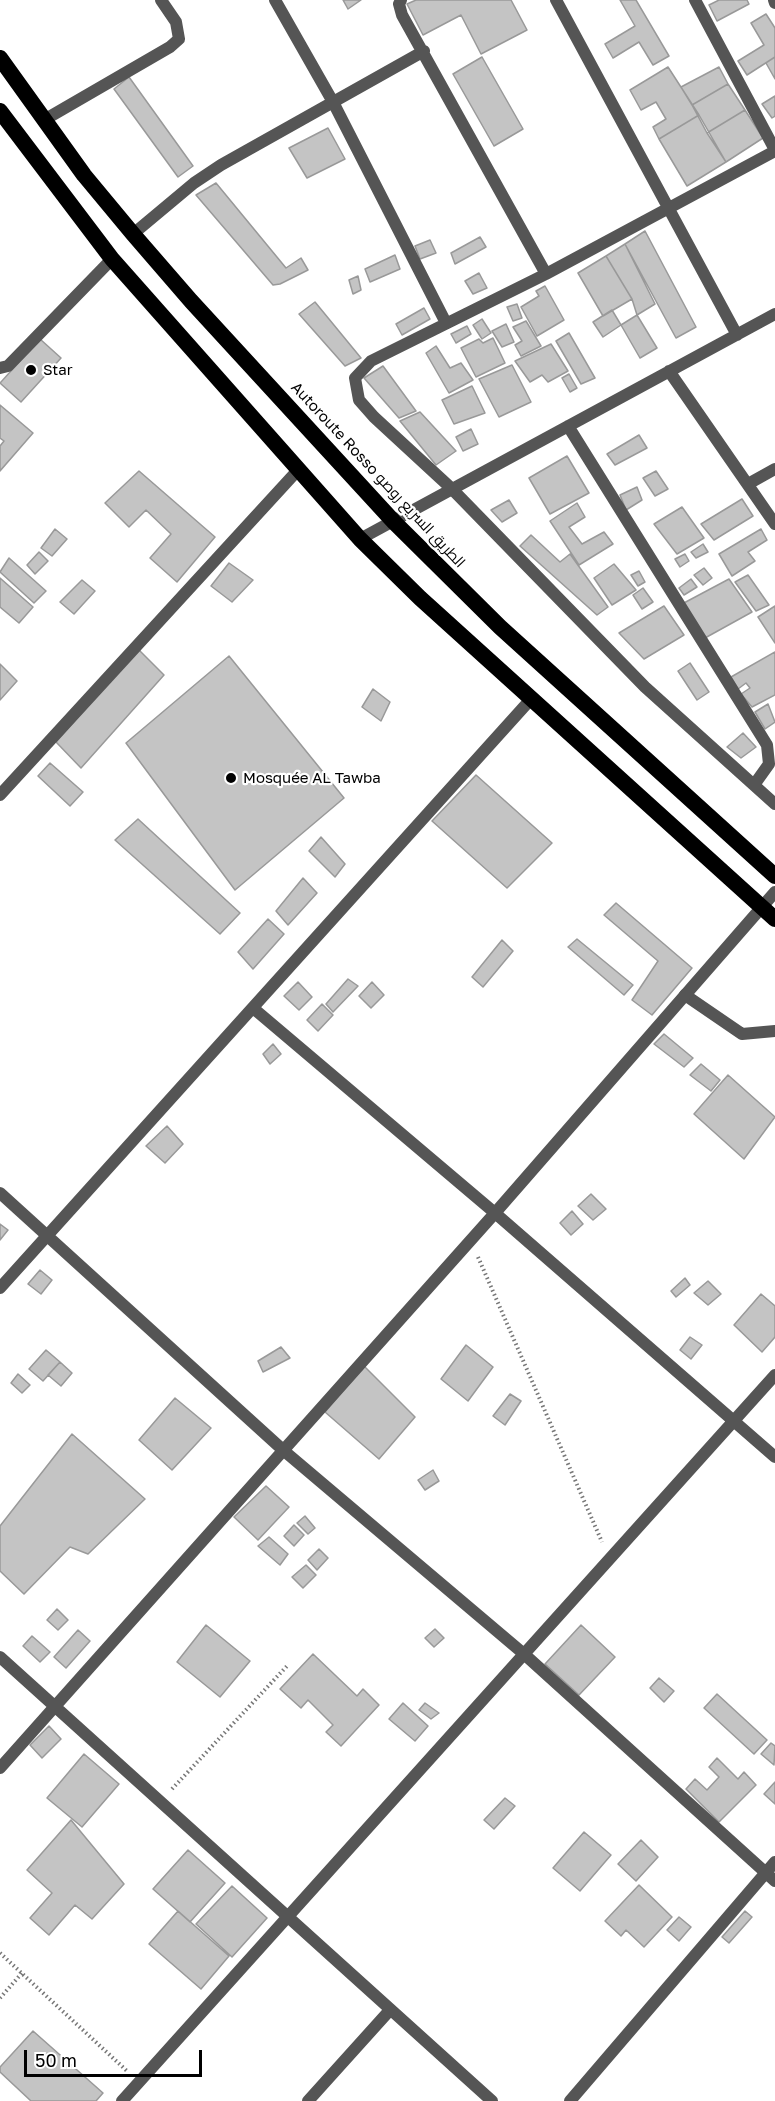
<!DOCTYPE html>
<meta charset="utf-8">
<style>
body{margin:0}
#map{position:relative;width:775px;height:2101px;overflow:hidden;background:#fff;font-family:"Golos Text",sans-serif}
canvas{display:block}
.scale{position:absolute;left:24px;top:2050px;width:178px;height:27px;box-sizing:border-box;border:3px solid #000;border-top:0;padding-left:8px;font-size:18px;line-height:21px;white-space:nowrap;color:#000;-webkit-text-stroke:4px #fff;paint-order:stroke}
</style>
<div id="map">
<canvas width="775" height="2101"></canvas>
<div class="scale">50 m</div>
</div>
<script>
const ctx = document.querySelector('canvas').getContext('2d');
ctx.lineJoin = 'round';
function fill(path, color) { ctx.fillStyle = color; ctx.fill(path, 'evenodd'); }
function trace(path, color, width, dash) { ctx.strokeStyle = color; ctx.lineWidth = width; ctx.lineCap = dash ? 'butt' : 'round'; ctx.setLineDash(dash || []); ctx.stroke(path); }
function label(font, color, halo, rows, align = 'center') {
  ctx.font = font + ' "Golos Text",Cairo,sans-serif'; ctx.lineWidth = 4.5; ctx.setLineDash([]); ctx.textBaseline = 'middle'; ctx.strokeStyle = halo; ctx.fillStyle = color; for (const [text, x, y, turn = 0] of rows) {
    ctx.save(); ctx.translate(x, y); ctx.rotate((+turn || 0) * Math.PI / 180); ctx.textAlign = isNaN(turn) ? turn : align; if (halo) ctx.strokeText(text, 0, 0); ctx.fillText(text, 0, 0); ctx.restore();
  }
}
const building = new Path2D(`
 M343,0H361L348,9Z
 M416,0H511L527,30L481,54L461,15L423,35L407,4Z
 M620,0H636L669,56L653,65L639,42L613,58L605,44L635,26Z
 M719,0H747L749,4L717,21L709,5Z
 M766,14L775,28V57L747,75L738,61L764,45L751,23Z
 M482,57L523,129L494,146L453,74Z
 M775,57V79L766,63Z
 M668,67L699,115L659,139L653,127L666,119L656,102L641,110L630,90Z
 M719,67L728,84L692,105L681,87Z
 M129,77L193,166L178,177L114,89Z
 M728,84L745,110L707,133L692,105Z
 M775,96V116L772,118L762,104Z
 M745,110L763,138L726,162L707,133Z
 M699,115L726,162L687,186L659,139Z
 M328,128L345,159L307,178L289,148Z
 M216,183L286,268L301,258L308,270L280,284L273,285L196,195Z
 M645,231L696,327L676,338L625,244Z
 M480,237L486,247L455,264L451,253Z
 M430,240L436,253L420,259L415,246Z
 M625,244L655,304L637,315L632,299L606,256Z
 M395,255L400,269L370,282L365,269Z
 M606,256L632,299L603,316L578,273Z
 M479,273L487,288L473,294L465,281Z
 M358,276L361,290L353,294L349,280Z
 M545,286L564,320L537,336L521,307L539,296L536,291Z
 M315,302L361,358L345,366L299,314Z
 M517,304L522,318L513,321L507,307Z
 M424,308L430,319L402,335L396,324Z
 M612,310L621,325L603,337L593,322Z
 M637,315L657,348L640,358L621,325Z
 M482,319L491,333L482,339L473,325Z
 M526,321L541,346L521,356L515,345L522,341L513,327Z
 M506,324L514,342L502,347L492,331Z
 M467,326L471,334L456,343L451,334Z
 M569,333L595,378L581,384L556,341Z
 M493,338L505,363L476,377L461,348L479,339L483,343Z
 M40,339L61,358L21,402L0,383Z
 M551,344L568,371L548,382L542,375L530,382L515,361Z
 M436,346L450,368L461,363L473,380L449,393L426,353Z
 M512,365L531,402L499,417L479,379Z
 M383,366L416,411L399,418L364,378Z
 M569,374L577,388L570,392L562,378Z
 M472,386L485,413L454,424L442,400Z
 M0,405L33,433L0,471V446L4,441L0,438Z
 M420,412L456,451L436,465L400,421Z
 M471,429L478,444L463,451L456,437Z
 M639,435L647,448L615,465L607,454Z
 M567,456L589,493L550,514L529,478Z
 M139,471L215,537L177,582L150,558L171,534L146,510L129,527L105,503Z
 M656,471L668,489L655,496L643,478Z
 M637,487L642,500L626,510L620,495Z
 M742,499L753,516L714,540L701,524Z
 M509,500L517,513L502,522L491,510Z
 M577,503L585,517L569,527L582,544L604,532L613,544L579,565L550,521Z
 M682,507L704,538L677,554L654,524Z
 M55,529L67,539L52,556L41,548Z
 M761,529L767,540L748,552L755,561L732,576L719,554Z
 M531,535L560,562L570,554L608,607L597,615L520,546Z
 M703,544L708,552L696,558L691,552Z
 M39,552L48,561L35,574L27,565Z
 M685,554L689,561L680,567L675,559Z
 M9,558L46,591L34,603L0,572Z
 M229,563L253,580L232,602L211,586Z
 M614,564L636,590L612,605L594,578Z
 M704,568L712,578L703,585L694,575Z
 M639,571L645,582L638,586L631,575Z
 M748,575L769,605L756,611L735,582Z
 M0,578L33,607L19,623L0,607Z
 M691,579L697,587L684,595L679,588Z
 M729,579L752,612L705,638L682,604Z
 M82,580L95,591L74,614L60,602Z
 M643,588L653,602L642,609L633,595Z
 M664,606L684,635L644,659L619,633Z
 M775,606V643L758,617Z
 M138,649L164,675L81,768L56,742Z
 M775,652V695L752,707L741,694L750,688L746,683L738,689L731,677Z
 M229,656L344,798L235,890L126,743Z
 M690,663L709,692L697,700L678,671Z
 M0,664L17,681L0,700Z
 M373,689L390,702L381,721L362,707Z
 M768,704L775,722L765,729L755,712Z
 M743,733L756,747L741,758L727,747Z
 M50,763L83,792L70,806L38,776Z
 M476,775L552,843L507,888L432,821Z
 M138,819L240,913L220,934L115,840Z
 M321,837L345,864L335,877L309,851Z
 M303,878L317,893L288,925L276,911Z
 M616,903L692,968L652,1015L632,1000L658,961L604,915Z
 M268,919L284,934L253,969L238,952Z
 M577,939L633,985L624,995L568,947Z
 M502,940L513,951L483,987L472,977Z
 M348,979L358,986L333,1012L326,1004Z
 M298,982L312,997L299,1010L284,996Z
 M372,982L384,995L371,1008L359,996Z
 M322,1004L333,1015L318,1031L307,1020Z
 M664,1034L693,1058L684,1067L654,1044Z
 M273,1044L281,1054L270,1064L263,1054Z
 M701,1064L720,1080L711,1091L690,1075Z
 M728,1075L775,1117L744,1159L694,1114Z
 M167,1126L183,1144L165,1163L146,1146Z
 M591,1194L606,1209L593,1220L578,1206Z
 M572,1211L583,1224L571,1235L560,1223Z
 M0,1224L8,1230L0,1240Z
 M40,1270L52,1280L41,1294L28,1284Z
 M685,1278L690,1285L676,1297L671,1291Z
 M708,1281L721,1294L708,1305L694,1293Z
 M761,1294L775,1306V1337L762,1352L734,1325Z
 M690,1337L702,1345L691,1359L680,1350Z
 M466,1345L493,1367L468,1401L441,1379Z
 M281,1347L290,1358L263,1372L258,1361Z
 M46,1350L60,1362L43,1381L29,1369Z
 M60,1362L72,1373L61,1386L48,1375Z
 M364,1366L415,1417L379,1459L325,1412Z
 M18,1374L30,1385L22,1393L11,1383Z
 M510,1394L521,1401L505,1425L493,1416Z
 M175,1398L211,1428L172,1470L139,1440Z
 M72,1434L145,1499L88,1554L70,1547L24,1594L0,1571V1526Z
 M433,1470L439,1481L425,1490L418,1480Z
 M266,1486L289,1507L258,1540L234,1517Z
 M305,1516L315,1528L308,1534L297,1523Z
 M294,1525L304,1535L294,1546L284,1536Z
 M269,1537L288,1554L280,1565L258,1546Z
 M319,1549L328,1558L317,1570L308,1560Z
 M306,1565L316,1575L303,1588L292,1577Z
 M57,1609L68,1620L58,1630L47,1620Z
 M206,1625L250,1661L220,1697L177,1662Z
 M581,1625L615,1657L579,1695L545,1664Z
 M435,1629L444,1638L434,1647L425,1638Z
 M78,1630L90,1641L66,1668L54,1657Z
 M32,1636L50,1652L40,1662L23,1646Z
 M313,1654L357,1696L363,1689L379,1705L341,1746L326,1732L333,1725L308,1700L301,1708L280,1689Z
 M659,1678L674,1691L664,1702L650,1688Z
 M717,1694L767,1740L754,1754L704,1708Z
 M403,1703L428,1726L415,1741L389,1719Z
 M425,1703L439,1713L431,1719L419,1710Z
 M49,1726L61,1739L42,1758L30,1745Z
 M771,1743L775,1746L774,1765L761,1754Z
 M84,1754L119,1784L82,1827L47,1798Z
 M717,1758L738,1779L744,1772L756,1785L719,1822L686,1789L695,1779L707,1790L719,1777L709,1767Z
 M775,1782V1804L764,1794Z
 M505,1798L515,1806L494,1829L484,1820Z
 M71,1820L124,1884L92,1919L75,1905L49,1935L30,1918L52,1893L27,1870Z
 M584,1832L611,1855L580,1891L553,1868Z
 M641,1840L658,1857L636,1881L618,1864Z
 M188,1850L225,1883L190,1922L153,1889Z
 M639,1885L672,1917L644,1947L626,1930L621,1936L605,1921Z
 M232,1886L267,1918L232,1957L196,1924Z
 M178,1911L229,1956L201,1989L149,1944Z
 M745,1911L752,1917L729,1943L722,1937Z
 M679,1917L691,1927L679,1941L667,1930Z
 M33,2031L103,2093L96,2101H31L0,2072V2067Z`);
const path = new Path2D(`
 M478,1257L602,1542
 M172,1789L287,1666
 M0,1953L127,2071
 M0,1998L22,1973`);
const service = new Path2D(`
 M685,995L742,1034L775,1031`);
const minor = new Path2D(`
 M275,0L333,102L446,323
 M401,0L399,4L402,15L546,274
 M556,0L737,335
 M695,0L775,150
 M774,0L775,3
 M44,120L170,47L179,39L176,22L161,0
 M775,151L546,274L371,361L355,378L359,400L374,417L452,489L645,687L775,804
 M133,234L194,183L221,165L424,51
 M0,368L8,366L112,259
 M669,371L775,524
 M568,426L767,745L769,764L754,785
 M748,484L775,469
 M360,539L775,314
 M0,795L298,470
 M253,1008L495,1213L775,1457
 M0,1193L283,1450L524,1654L775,1881
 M0,1288L531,699
 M0,1657L492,2101
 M0,1768L495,1213L775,892
 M122,2101L775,1375
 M308,2101L390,2010
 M570,2101L775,1862`);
const trunk = new Path2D(`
 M0,58L84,175L133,234L191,301L394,522L500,627L775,876
 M0,111L112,259L360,539L420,598L775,919`);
const markers = [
 [31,370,6,"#000"],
 [231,778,6,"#000"]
];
const poiNames = [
 ["Star",43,370],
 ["Mosquée AL Tawba",243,778]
];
const streetNames = [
 ["Autoroute Rosso الطريق السريع روصو",378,475,47]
];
fill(building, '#c4c4c4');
trace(building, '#999', 1.5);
trace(path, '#777', 4, [1.5, 3]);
trace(service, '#555', 12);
trace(minor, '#555', 12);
trace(trunk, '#000', 16);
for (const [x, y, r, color] of markers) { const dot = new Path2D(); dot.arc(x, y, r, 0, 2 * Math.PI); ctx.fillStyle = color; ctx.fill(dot); trace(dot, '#fff', 2); }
label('15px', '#000', '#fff', poiNames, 'left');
label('15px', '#000', '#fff', streetNames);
</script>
